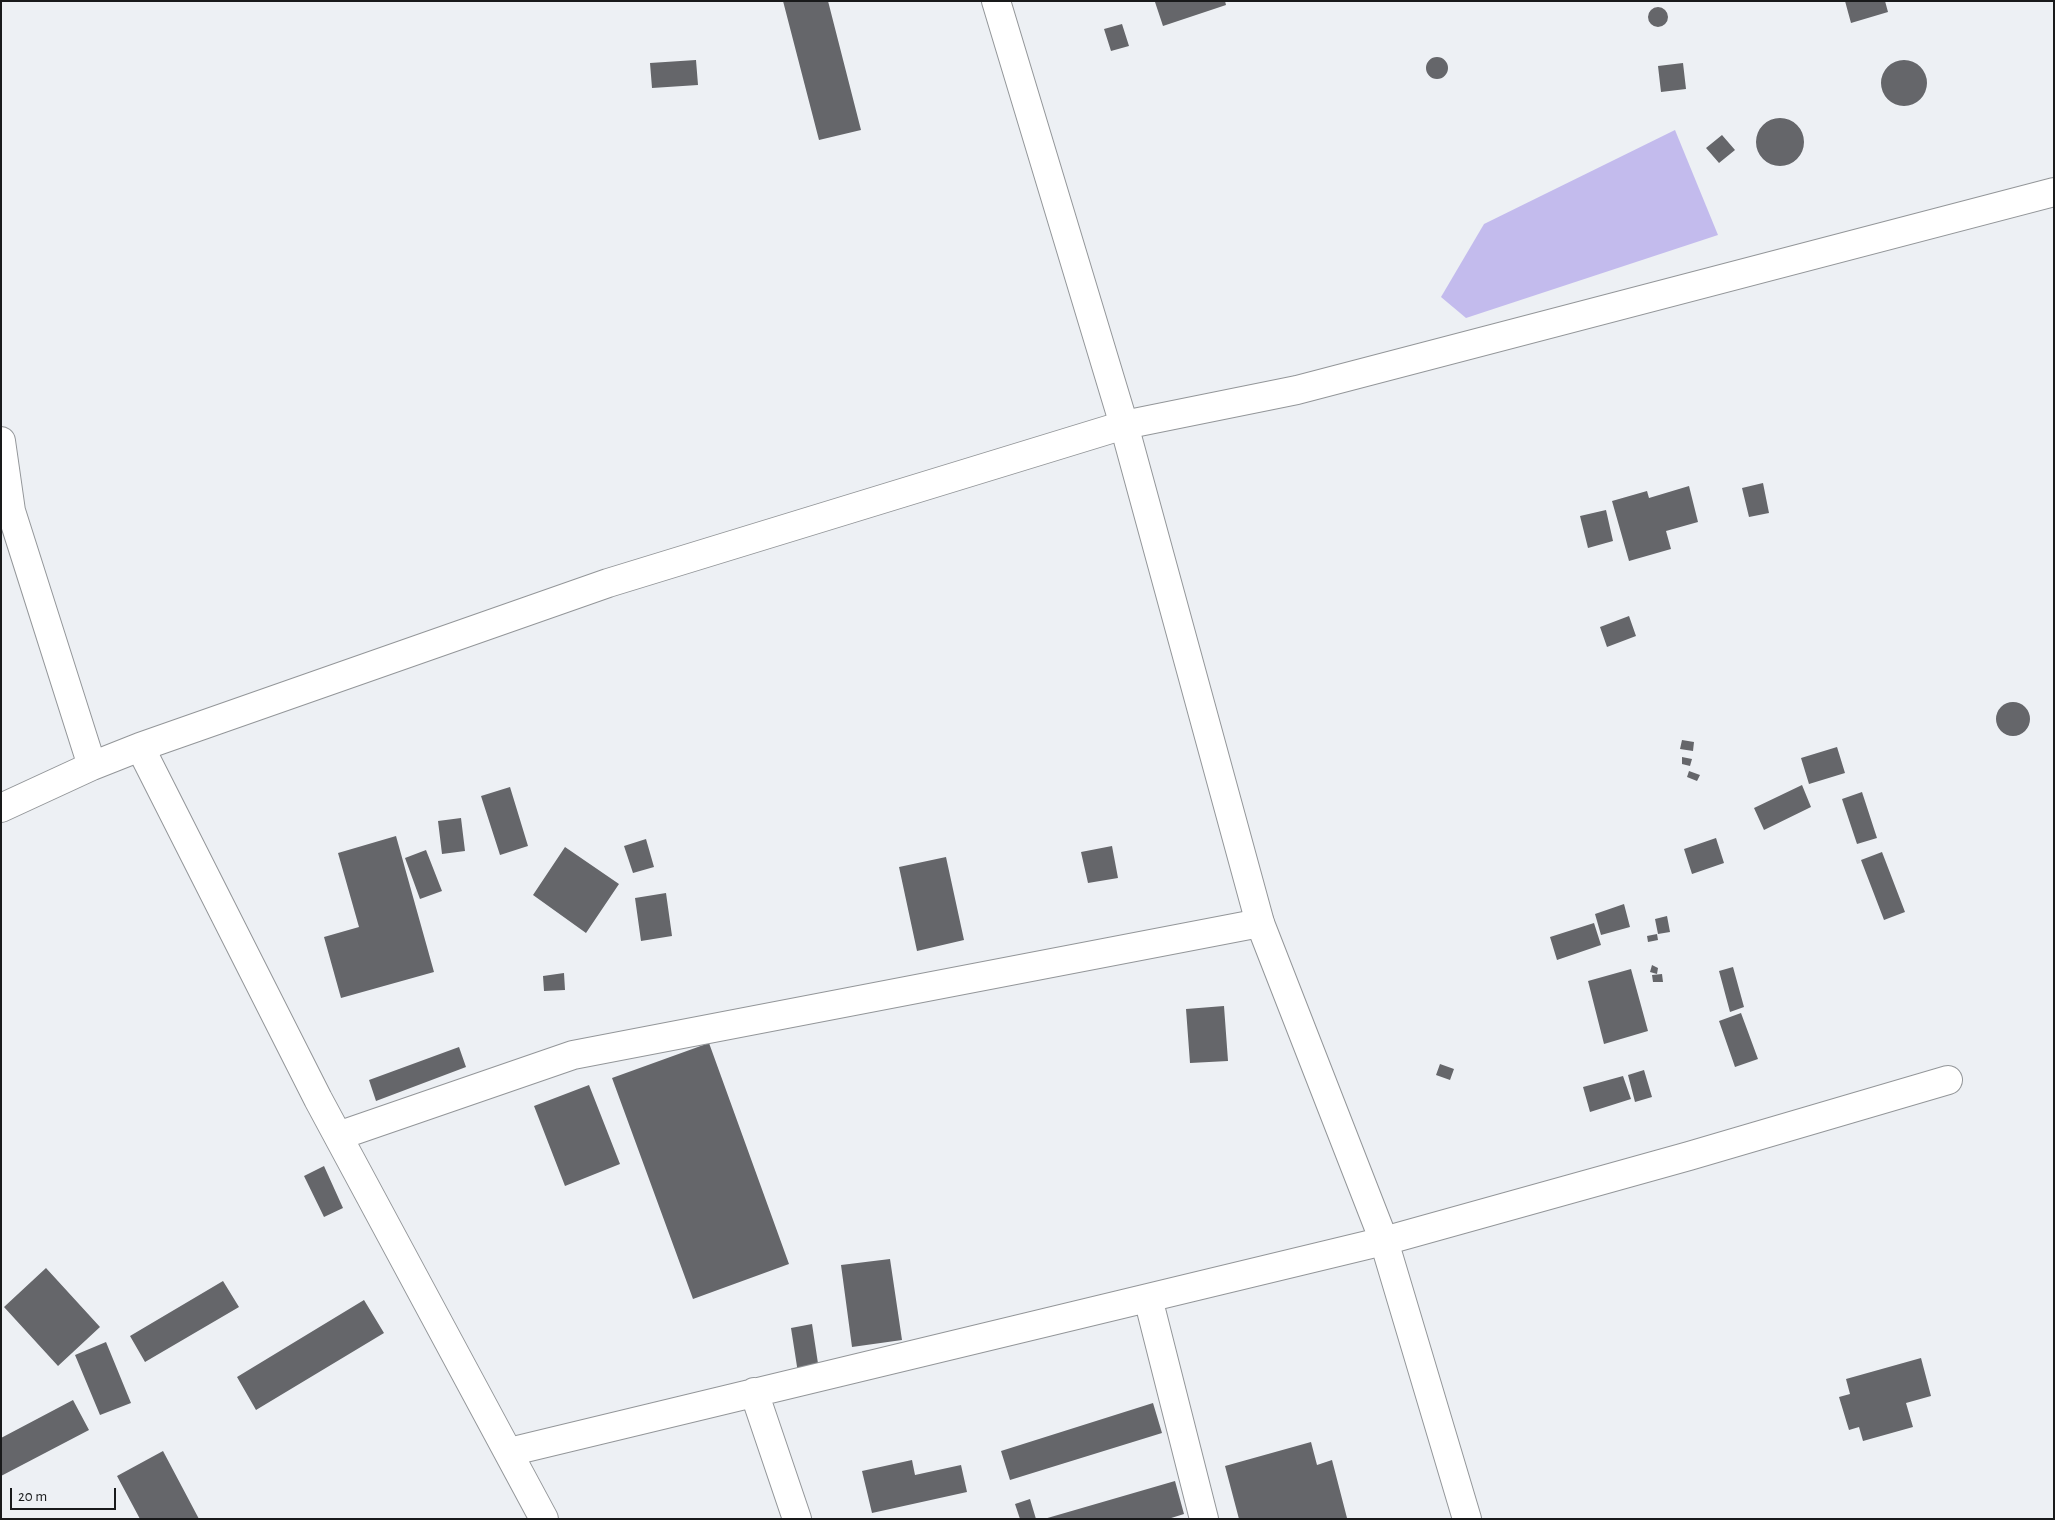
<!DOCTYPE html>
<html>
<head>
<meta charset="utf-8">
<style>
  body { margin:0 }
  #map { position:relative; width:2055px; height:1520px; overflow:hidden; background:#edf0f4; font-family:"Alegreya Sans",sans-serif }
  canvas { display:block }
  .frame { position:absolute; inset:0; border:2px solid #191a1b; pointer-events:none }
  .scale { position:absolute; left:10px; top:1488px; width:106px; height:22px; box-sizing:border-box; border:2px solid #191a1b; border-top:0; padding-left:6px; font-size:15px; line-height:18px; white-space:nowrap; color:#191a1b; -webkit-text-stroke:4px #edf0f4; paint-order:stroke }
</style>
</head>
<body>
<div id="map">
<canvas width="2055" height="1520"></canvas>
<div class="frame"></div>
<div class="scale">20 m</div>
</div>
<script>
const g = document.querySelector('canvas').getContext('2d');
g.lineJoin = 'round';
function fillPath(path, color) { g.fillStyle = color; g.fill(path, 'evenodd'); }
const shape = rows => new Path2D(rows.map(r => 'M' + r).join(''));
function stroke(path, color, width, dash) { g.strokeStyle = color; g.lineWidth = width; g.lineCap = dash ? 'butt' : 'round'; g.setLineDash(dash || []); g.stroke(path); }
fillPath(shape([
  [1675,130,1718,235,1466,318,1441,297,1484,224]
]), '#c3bbed');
fillPath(shape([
  [783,1,828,1,861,130,819,140],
  [1157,1,1225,1,1226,5,1163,26,1155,2],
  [1845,1,1885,1,1888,12,1851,23],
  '1648 17a10 10 0 1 1 20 0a10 10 0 1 1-20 0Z',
  [1122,24,1129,46,1111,51,1104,29],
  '1426 68a11 11 0 1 1 22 0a11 11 0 1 1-22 0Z',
  [696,60,698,85,652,88,650,63],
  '1881 83a23 23 0 1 1 46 0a23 23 0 1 1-46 0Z',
  [1683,63,1686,89,1661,92,1658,66],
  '1756 142a24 24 0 1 1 48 0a24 24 0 1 1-48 0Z',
  [1722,135,1735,150,1719,163,1706,148],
  [1763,483,1769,513,1749,517,1742,488],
  [1689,486,1698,522,1666,531,1671,549,1629,561,1612,501,1647,491,1649,498],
  [1606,510,1613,541,1588,548,1580,516],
  [1629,616,1636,636,1607,647,1600,627],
  '1996 719a17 17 0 1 1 34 0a17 17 0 1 1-34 0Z',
  [1682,740,1694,742,1693,751,1680,749],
  [1837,747,1845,773,1809,784,1801,758],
  [1682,757,1692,759,1690,766,1682,764],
  [1689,771,1700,775,1697,781,1687,777],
  [1802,785,1811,807,1764,830,1754,808],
  [510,787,528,846,500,855,481,796],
  [1862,792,1877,838,1857,844,1842,799],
  [461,818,465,851,442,854,438,821],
  [396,836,434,972,341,998,324,937,359,927,338,853],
  [1716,838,1724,863,1692,874,1684,849],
  [646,839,654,867,633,873,624,846],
  [1112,846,1118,878,1088,883,1081,852],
  [565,847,619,884,586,933,533,895],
  [426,850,442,891,420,899,405,858],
  [1882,852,1905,912,1884,920,1861,860],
  [946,857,964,940,917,951,899,867],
  [666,893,672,936,641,941,635,898],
  [1624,904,1630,927,1601,935,1595,914],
  [1667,916,1670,932,1658,934,1655,919],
  [1594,923,1601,945,1557,960,1550,937],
  [1657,934,1658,940,1648,942,1647,936],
  [1652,965,1658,968,1657,974,1650,972],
  [1733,967,1744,1007,1730,1012,1719,971],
  [1631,969,1648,1031,1604,1044,1588,981],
  [564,973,565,990,544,991,543,976],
  [1662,974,1663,982,1653,982,1652,975],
  [1224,1006,1228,1061,1190,1063,1186,1009],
  [1741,1013,1758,1059,1735,1067,1719,1021],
  [709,1043,789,1264,693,1299,612,1078],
  [459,1047,466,1067,376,1101,369,1080],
  [1440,1064,1454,1069,1450,1080,1436,1075],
  [1644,1070,1652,1097,1635,1102,1628,1075],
  [1623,1076,1631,1099,1590,1112,1583,1087],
  [589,1085,620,1164,565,1186,534,1106],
  [324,1166,343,1208,324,1217,304,1176],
  [890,1259,902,1340,852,1347,841,1265],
  [46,1268,100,1327,58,1366,4,1307],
  [223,1281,239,1307,145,1362,130,1336],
  [364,1300,384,1333,256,1410,237,1377],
  [812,1324,819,1370,798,1373,791,1328],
  [106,1342,131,1403,100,1415,75,1355],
  [1921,1358,1931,1396,1906,1403,1913,1427,1863,1441,1859,1427,1849,1430,1839,1397,1850,1394,1846,1379],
  [73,1400,89,1430,1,1476,1,1438],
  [1153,1403,1162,1433,1010,1480,1001,1451],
  [1311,1442,1317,1465,1332,1460,1347,1518,1239,1519,1225,1466],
  [163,1451,199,1519,140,1519,117,1476],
  [912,1460,915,1475,961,1465,967,1492,872,1513,862,1471],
  [1175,1481,1184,1514,1168,1519,1044,1519],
  [1030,1499,1036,1519,1020,1519,1015,1504]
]), '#65666a');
const minor = shape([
  [1,441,11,511,92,766],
  [140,747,318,1099,544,1519],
  [1,808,92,766,140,747,608,583,1124,425,1297,390,2054,192],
  [338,1136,573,1055,1260,923],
  [1148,1298,1204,1519],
  [754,1392,797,1519],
  [509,1452,1384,1241,1689,1156,1948,1080]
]);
const tertiary = shape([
  [996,1,1124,425,1260,923,1384,1241,1467,1519]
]);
stroke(minor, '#939699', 30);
stroke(tertiary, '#939699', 30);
stroke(minor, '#fff', 28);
stroke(tertiary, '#fff', 28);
</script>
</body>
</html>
